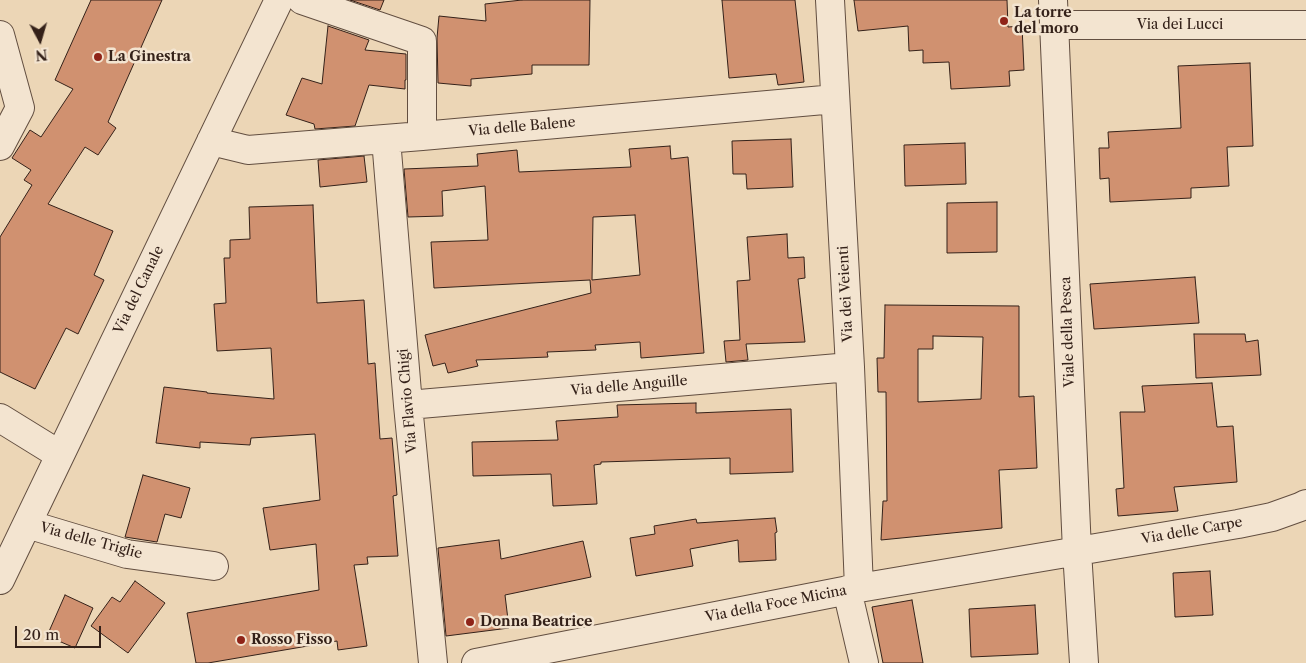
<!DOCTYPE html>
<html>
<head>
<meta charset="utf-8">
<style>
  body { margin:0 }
  #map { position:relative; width:1306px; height:663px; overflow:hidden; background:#ecd6b6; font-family:"Libre Caslon Text",serif }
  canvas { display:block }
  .north { position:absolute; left:15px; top:15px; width:50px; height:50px; -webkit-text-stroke:4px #f3e4d0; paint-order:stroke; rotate:174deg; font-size:14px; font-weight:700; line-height:20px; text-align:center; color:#342119 }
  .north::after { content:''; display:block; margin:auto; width:18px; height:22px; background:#342119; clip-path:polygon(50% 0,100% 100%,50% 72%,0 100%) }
  .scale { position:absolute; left:15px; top:626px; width:86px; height:22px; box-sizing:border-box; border:2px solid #342119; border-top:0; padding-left:6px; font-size:15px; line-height:18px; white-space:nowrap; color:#342119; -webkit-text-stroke:4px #f3e4d0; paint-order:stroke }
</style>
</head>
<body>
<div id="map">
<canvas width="1306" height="663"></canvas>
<div class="north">N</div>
<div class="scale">20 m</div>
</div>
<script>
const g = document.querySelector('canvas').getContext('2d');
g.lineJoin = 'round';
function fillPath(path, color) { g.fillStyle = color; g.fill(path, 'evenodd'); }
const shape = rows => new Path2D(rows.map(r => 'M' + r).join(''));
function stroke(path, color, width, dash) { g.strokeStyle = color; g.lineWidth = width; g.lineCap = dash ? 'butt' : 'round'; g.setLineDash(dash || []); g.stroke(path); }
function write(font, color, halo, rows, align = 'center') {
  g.font = font + ' "Libre Caslon Text",serif'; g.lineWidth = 5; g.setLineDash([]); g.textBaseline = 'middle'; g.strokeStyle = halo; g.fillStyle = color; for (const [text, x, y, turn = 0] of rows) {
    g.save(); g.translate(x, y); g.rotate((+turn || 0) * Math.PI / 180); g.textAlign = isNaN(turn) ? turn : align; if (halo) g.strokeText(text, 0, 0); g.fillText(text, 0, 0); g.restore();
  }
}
const building = shape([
  [91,0,162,0,108,122,116,128,98,155,85,147,48,204,113,231,94,275,104,280,78,334,66,328,35,389,0,372,0,237,32,185,24,180,31,170,12,158,30,130,41,137,73,89,55,80,91,0],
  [350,0,384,0,380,10,350,0],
  [522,0,590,0,589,65,532,65,532,74,471,79,471,86,438,83,437,38,439,16,486,21,485,4,522,0],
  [722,0,795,0,804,82,778,85,776,74,729,78,722,0],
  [854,0,1007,0,1008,27,1022,26,1024,70,1009,71,1010,86,951,89,949,62,923,63,923,50,909,51,908,26,858,31,854,0],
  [328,26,369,40,365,50,406,54,406,80,405,80,405,89,369,85,355,126,315,129,314,124,286,115,302,78,322,84,328,26],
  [1250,63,1253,146,1227,147,1229,186,1191,188,1191,198,1110,202,1109,178,1100,179,1099,148,1109,148,1108,132,1181,128,1178,66,1250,63],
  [791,139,793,187,747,189,746,174,733,174,732,141,791,139],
  [965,143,966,184,905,186,904,145,965,143],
  [670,146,671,159,688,157,704,353,641,358,640,342,595,345,596,350,547,352,548,357,476,360,478,366,448,373,445,363,433,366,425,335,591,293,590,280,434,288,431,242,488,240,485,186,442,191,443,216,408,217,404,169,478,166,477,154,517,150,519,172,631,167,629,149,670,146],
  [635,215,640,275,592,280,593,217,635,215],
  [364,156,367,182,320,187,318,160,364,156],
  [997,202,997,252,947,253,947,203,997,202],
  [313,205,317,303,364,300,368,364,375,363,380,439,392,438,397,495,393,496,398,556,367,557,368,564,354,565,367,646,338,650,337,641,208,663,196,663,187,613,319,590,316,544,270,550,263,508,320,500,315,434,251,438,250,445,200,442,200,448,156,443,164,387,207,392,207,393,274,399,271,348,217,351,214,304,226,303,224,258,230,258,230,240,250,239,249,207,313,205],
  [787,234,788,258,804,257,805,278,798,279,805,342,746,344,748,360,726,362,724,341,740,340,737,281,750,280,747,237,787,234],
  [1195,277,1199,323,1094,329,1090,284,1195,277],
  [885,305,1019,306,1019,397,1034,396,1037,468,999,470,1002,528,881,540,883,501,887,501,886,392,878,392,877,358,884,358,885,305],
  [933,336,983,337,981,399,918,402,918,349,933,349,933,336],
  [1194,334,1245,334,1246,342,1258,340,1261,375,1196,378,1194,334],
  [1212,383,1217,427,1233,426,1237,482,1174,487,1178,511,1118,516,1116,489,1124,488,1120,412,1145,412,1142,386,1212,383],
  [696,403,696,413,791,409,793,472,730,474,730,458,601,462,601,464,594,465,597,504,553,506,551,474,473,476,472,442,558,440,556,421,618,417,617,405,696,403],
  [143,475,190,488,181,518,165,514,157,542,125,537,143,475],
  [775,518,777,532,775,533,776,560,739,562,738,540,690,549,693,566,636,576,630,538,655,534,654,526,696,519,697,523,775,518],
  [499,540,501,559,583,541,591,577,505,595,509,628,446,636,438,548,499,540],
  [1210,571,1213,615,1175,617,1173,573,1210,571],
  [135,581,165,603,128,653,91,626,112,597,120,602,135,581],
  [65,595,93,608,75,648,47,636,65,595],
  [912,600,923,663,883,663,872,607,912,600],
  [1035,605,1038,654,971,657,969,609,1035,605]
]);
fillPath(building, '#d09170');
stroke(building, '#342119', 1);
const minor = shape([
  [302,0,422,41,422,136],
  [830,0,850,367,859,588],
  [1053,0,1077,551,1084,663],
  [1055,25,1306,25],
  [0,35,20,108,0,146],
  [386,139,408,405,433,663],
  [211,141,248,150,422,136,835,99],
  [408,405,850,367],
  [0,418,60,455],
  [27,524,127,554,214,566],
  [0,580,279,0],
  [847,590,864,663],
  [476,663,859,588,1238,524,1272,517,1300,507,1306,504]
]);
stroke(minor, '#624e40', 30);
stroke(minor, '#f3e4d0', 28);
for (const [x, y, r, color] of [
  [1004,21,5,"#8f2418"],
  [98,57,5,"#8f2418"],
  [470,622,5,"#8f2418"],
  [241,640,5,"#8f2418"]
]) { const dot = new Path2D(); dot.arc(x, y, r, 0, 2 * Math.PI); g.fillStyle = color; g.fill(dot); stroke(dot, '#f3e4d0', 2); }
write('bold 14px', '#342119', '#f3e4d0', [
  ["La torre",1014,13],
  ["del moro",1014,29],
  ["La Ginestra",108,57],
  ["Donna Beatrice",480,622],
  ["Rosso Fisso",251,640]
], 'left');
write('14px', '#342119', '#f3e4d0', [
  ["Via dei Lucci",1180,25],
  ["Via delle Balene",522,127,-5],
  ["Via del Canale",139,290,-64],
  ["Via dei Veienti",846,294,-93],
  ["Viale della Pesca",1068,332,-92],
  ["Via delle Anguille",629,386,-5],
  ["Via Flavio Chigi",408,401,-95],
  ["Via delle Carpe",1192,531,-10],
  ["Via delle Triglie",91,541,15],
  ["Via della Foce Micina",776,604,-11]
]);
</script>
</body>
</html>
